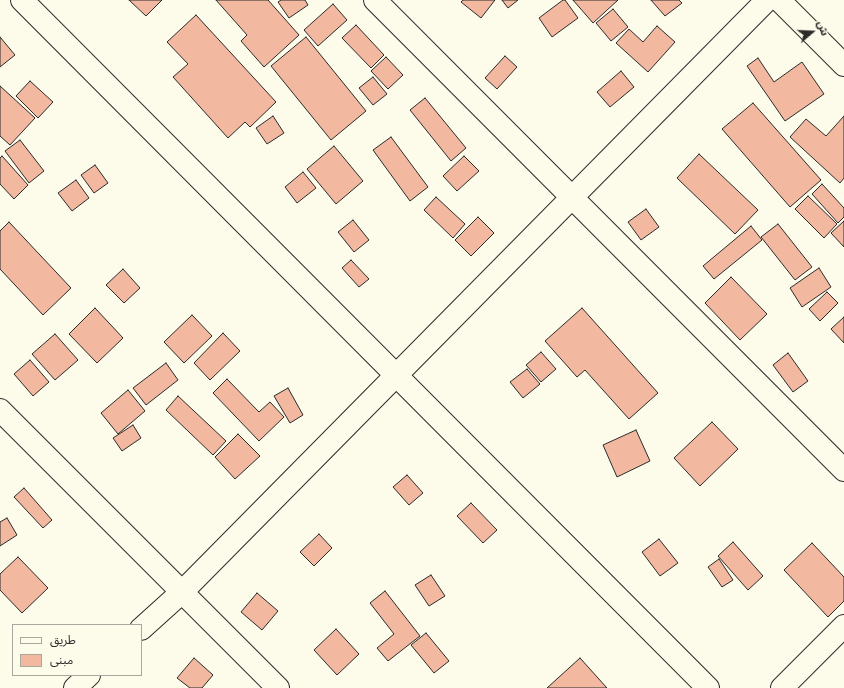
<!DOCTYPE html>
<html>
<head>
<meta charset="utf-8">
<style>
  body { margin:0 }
  #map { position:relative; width:844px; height:688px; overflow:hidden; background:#fdfbea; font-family:Barlow,"Noto Sans Arabic",sans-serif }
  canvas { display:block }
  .legend { position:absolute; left:12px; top:624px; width:130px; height:52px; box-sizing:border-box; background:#fdfbea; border:1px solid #a9a89e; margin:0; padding:5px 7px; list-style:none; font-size:12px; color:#2b2b2b }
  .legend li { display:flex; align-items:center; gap:8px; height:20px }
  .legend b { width:20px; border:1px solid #a9a89e }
  .north { position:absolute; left:792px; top:12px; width:40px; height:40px; -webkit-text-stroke:3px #fdfbea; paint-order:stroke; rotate:71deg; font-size:11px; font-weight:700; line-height:16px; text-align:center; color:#2b2b2b }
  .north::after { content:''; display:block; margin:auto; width:14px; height:18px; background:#2b2b2b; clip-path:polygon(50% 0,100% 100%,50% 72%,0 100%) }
</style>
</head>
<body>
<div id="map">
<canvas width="844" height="688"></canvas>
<ul class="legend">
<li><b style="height:5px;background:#fdfbea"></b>طريق</li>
<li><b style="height:11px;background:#f2b8a0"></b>مبنى</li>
</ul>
<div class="north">ش</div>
</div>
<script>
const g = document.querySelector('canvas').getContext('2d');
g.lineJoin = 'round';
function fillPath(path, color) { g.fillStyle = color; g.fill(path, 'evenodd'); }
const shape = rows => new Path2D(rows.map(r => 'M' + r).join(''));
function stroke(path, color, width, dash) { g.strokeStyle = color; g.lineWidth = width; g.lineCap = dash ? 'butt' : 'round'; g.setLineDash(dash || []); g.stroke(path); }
const building = shape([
  [129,0,162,0,146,16,129,0],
  [216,0,268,0,299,35,264,67,241,41,247,35,216,0],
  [281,0,305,0,308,5,289,18,278,2,281,0],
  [463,0,495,0,481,18,461,2,463,0],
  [502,0,518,0,508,8,502,0],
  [563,0,565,0,578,18,552,37,539,18,563,0],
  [573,0,618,0,593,23,573,0],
  [651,0,679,0,682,3,665,16,651,0],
  [333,4,347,20,318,46,304,30,333,4],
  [613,9,628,27,611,41,596,23,613,9],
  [196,15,276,102,250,127,245,122,228,138,173,77,188,64,167,42,196,15],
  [356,25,384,55,371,68,342,38,356,25],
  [657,26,675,42,648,72,616,43,629,29,643,42,657,26],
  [0,37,15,55,0,67,0,37],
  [306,37,366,111,331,140,271,66,306,37],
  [505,56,517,67,497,89,485,78,505,56],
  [386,57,403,75,388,89,371,71,386,57],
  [758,58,774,82,802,62,824,94,785,121,747,66,758,58],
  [621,71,634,87,610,107,597,92,621,71],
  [373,77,387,94,373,105,359,88,373,77],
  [30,81,53,102,38,118,16,96,30,81],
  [0,86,35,118,10,145,0,136,0,86],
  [425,98,466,148,451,161,410,110,425,98],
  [753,103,821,180,790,207,722,129,753,103],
  [273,116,284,133,267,144,256,128,273,116],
  [844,116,844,178,840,183,790,137,806,119,826,136,844,116],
  [391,137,428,187,410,201,373,150,391,137],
  [20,140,44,171,29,183,5,151,20,140],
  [334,146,363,181,336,204,307,169,334,146],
  [699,154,758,210,735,234,677,178,699,154],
  [2,156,28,185,14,199,0,184,0,158,2,156],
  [464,156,479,171,457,191,443,176,464,156],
  [95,165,108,183,94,193,81,175,95,165],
  [303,172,316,188,297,203,285,187,303,172],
  [76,180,89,198,72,211,58,193,76,180],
  [822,184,844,208,844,217,838,223,812,194,822,184],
  [808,196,837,224,824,238,795,209,808,196],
  [436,197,465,224,453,238,424,210,436,197],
  [646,209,659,227,641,240,628,222,646,209],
  [478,217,494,233,471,256,455,240,478,217],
  [353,220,369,240,354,252,338,232,353,220],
  [844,221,844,247,831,233,844,221],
  [9,222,71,288,43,315,0,269,0,231,9,222],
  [778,224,812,267,795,280,761,237,778,224],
  [751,226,762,240,714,279,703,266,751,226],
  [351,260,369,279,359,287,342,268,351,260],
  [819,268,831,287,802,307,790,288,819,268],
  [123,269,140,288,124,303,106,285,123,269],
  [731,277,767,314,740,340,705,303,731,277],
  [827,292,838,303,820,321,809,309,827,292],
  [95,308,123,338,97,363,69,334,95,308],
  [582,308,658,393,629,419,585,370,577,377,545,341,582,308],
  [192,315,212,336,184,363,164,342,192,315],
  [844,317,844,343,831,329,844,317],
  [223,333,240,351,210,380,194,363,223,333],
  [55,334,78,360,55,380,32,354,55,334],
  [541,352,556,369,541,382,526,365,541,352],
  [788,353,808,381,793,392,773,365,788,353],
  [30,360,49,382,33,396,14,374,30,360],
  [166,363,178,380,146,405,133,388,166,363],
  [527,369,540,384,523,398,510,382,527,369],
  [227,379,259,412,270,402,284,417,259,441,213,393,227,379],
  [288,388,303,415,290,423,274,396,288,388],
  [128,390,145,411,118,434,101,413,128,390],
  [178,396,226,441,213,455,166,410,178,396],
  [712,422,738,449,700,486,674,458,712,422],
  [133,425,141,438,122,451,113,438,133,425],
  [636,430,650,461,617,477,603,445,636,430],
  [238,434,260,456,235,479,215,457,238,434],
  [407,475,423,493,409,505,393,487,407,475],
  [24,488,52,520,43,528,14,497,24,488],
  [471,503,497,530,483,543,457,516,471,503],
  [7,518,17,535,0,546,0,522,7,518],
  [319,534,332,548,314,566,300,552,319,534],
  [659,539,678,563,660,576,642,552,659,539],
  [733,542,763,576,748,590,718,556,733,542],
  [812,543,844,577,844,601,828,617,784,570,812,543],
  [18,557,48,588,22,613,0,590,0,574,18,557],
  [719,559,733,580,722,587,708,567,719,559],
  [431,575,445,596,429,606,415,585,431,575],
  [385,591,420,636,388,661,377,648,394,634,370,603,385,591],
  [257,593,278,611,262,630,241,612,257,593],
  [336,629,359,654,337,675,314,650,336,629],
  [426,633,449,661,434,673,411,645,426,633],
  [194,658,213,675,202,688,190,688,177,678,194,658],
  [580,658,607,688,547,688,580,658]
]);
fillPath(building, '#f2b8a0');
stroke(building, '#2b2b2b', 1);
const street = shape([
  [375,0,844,470],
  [779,0,844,65],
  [0,410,278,688],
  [141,629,182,592,767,0],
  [75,688,89,675],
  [782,688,844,626]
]);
const secondary = shape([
  [22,0,708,688]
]);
stroke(street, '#2b2b2b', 24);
stroke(secondary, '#2b2b2b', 24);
stroke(street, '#fdfbea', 22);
stroke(secondary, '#fdfbea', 22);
</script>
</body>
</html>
